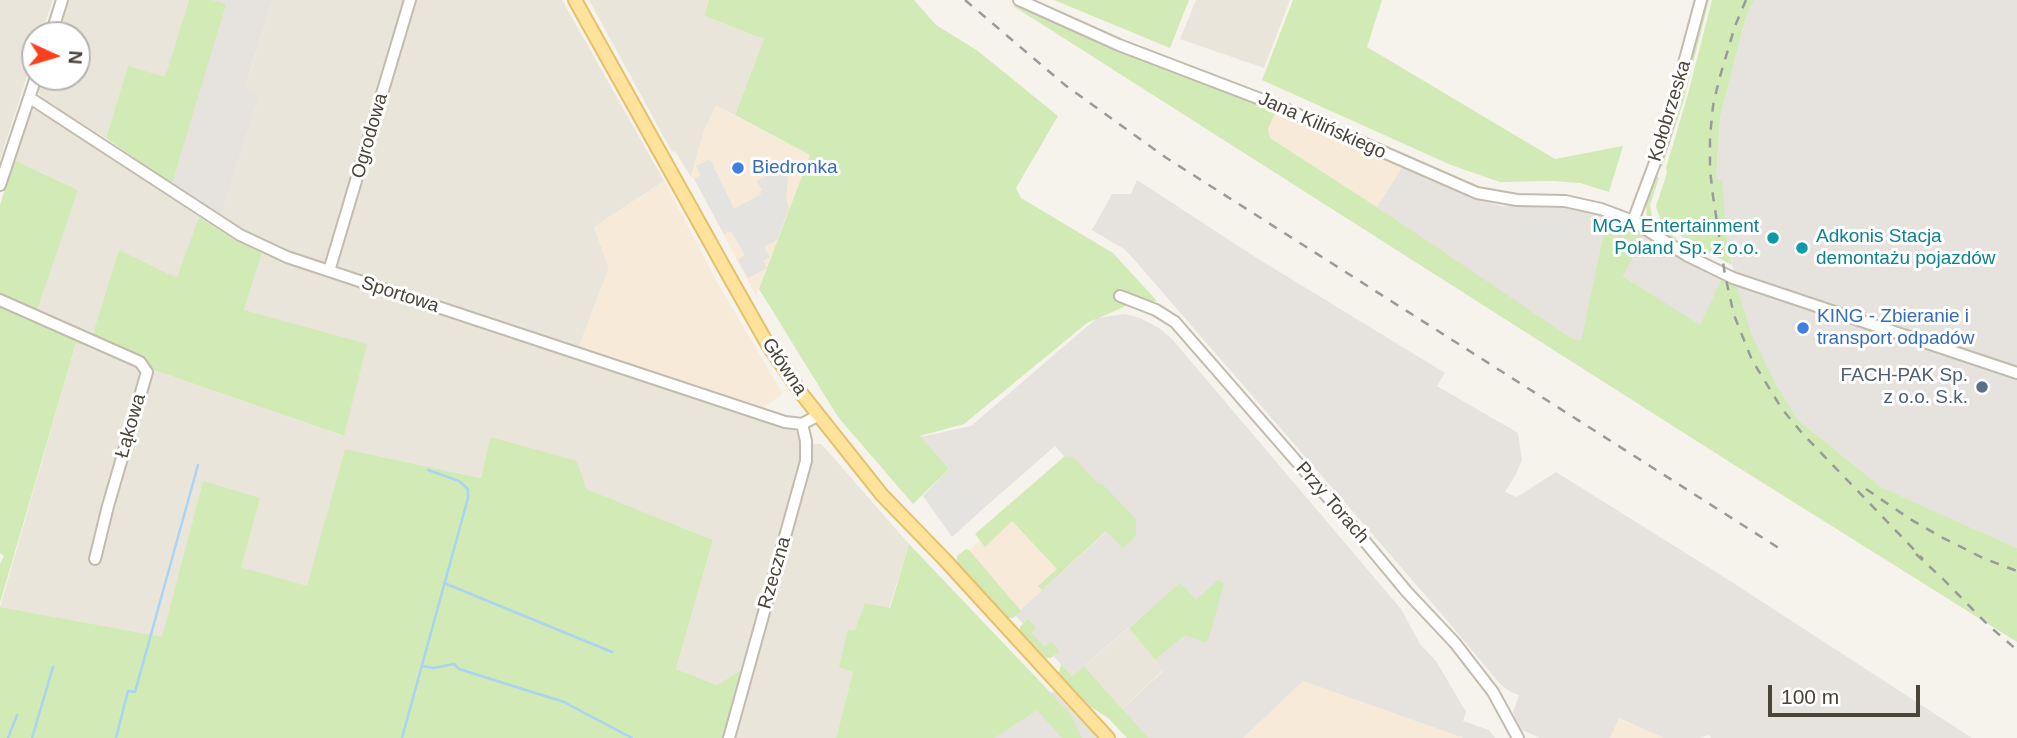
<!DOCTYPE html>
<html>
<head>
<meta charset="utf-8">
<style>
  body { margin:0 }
  #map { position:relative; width:2017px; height:738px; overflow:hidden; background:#f6f3ec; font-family:Arial,sans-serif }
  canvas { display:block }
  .north { position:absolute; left:21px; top:21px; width:70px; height:70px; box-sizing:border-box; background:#fff; border:2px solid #b7b4b0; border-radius:50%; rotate:94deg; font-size:19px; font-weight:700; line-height:28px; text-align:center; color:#4b4439 }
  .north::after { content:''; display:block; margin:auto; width:24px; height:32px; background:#fc3f1d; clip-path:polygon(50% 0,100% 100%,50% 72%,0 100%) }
  .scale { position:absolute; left:1768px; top:685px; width:152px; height:32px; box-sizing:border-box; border:4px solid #4b4439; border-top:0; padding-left:9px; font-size:21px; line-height:24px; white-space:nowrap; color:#4b4439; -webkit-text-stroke:5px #fff; paint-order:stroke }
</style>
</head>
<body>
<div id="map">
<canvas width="2017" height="738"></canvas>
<div class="north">N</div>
<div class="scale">100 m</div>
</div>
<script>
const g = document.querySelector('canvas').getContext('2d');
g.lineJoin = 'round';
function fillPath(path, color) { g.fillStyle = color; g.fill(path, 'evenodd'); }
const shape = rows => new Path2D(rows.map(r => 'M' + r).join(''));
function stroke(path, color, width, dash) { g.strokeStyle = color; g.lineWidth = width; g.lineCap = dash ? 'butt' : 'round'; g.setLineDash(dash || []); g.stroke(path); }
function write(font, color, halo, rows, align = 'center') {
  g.font = font + ' Arial,sans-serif'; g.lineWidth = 6; g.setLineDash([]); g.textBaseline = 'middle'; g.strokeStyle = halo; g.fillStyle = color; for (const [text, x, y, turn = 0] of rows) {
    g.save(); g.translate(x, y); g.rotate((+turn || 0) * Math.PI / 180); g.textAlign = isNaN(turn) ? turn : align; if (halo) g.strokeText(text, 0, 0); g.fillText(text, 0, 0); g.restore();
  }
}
fillPath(shape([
  [0,0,53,0,41,35,35,35,35,52,0,159],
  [66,0,189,0,165,78,128,67,106,138,44,102,37,91,41,77,77,77,77,35,55,35],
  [273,0,562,0,664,181,594,227,609,268,579,347,269,244,220,218,260,94,245,88],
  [589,0,709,0,704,16,764,39,735,115,716,106,704,131,691,177,675,151,672,152],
  [1196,0,1290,0,1264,68,1180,39],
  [34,110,49,117,199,217,178,279,93,335,36,310,78,190,14,160,30,112],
  [262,253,291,265,791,428,798,433,802,447,800,470,741,670,717,685,676,669,713,540,585,489,490,438,481,478,345,449,308,587,241,567,203,481,162,638,0,607,76,343,343,436,244,310],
  [811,444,821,444,825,448,909,544,889,608,855,630,848,629,853,672,836,738,733,738,810,460],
  [1129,628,1163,670,1122,709,1084,666]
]), '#eae5da');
fillPath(shape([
  [716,106,810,155,756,296,694,179,691,177,704,131],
  [1274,114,1283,114,1406,169,1401,169,1377,207,1270,138,1268,129],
  [664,181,716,280,783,394,764,407,579,347,609,269,594,227],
  [1044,481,1107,531,1015,615,962,557],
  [1303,681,1459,736,1459,738,1243,738],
  [1618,718,1664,738,1610,738]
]), '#f7ead8');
fillPath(shape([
  [212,0,273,0,245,87,260,94,220,218,172,184,225,5],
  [1754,0,2017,0,2017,548,1881,487,1798,420,1777,386,1751,336,1738,292,1726,233,1723,206,1716,179,1720,118,1745,20],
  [1401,169,1406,169,1473,199,1502,206,1574,208,1591,211,1607,217,1581,342,1571,338,1512,300,1377,207],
  [1137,180,1260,260,1445,373,1437,386,1518,433,1522,460,1516,474,1505,492,1517,497,1556,472,1724,577,1972,738,1711,738,1709,735,1699,738,1664,738,1619,718,1610,738,1540,738,1520,729,1513,712,1519,695,1511,692,1501,685,1439,611,1132,257,1124,249,1092,230,1112,194,1131,194],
  [1644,234,1700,270,1721,280,1700,326,1622,275],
  [1125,314,1140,318,1159,328,1172,339,1401,609,1420,644,1436,661,1466,712,1463,721,1489,730,1495,738,1464,738,1303,681,1243,738,1138,738,1117,714,1163,671,1155,660,1209,614,1180,584,1072,676,1015,615,1107,531,1121,547,1136,536,1055,446,984,508,920,437,971,426,1097,318],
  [1054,691,1098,738,985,738,1037,704]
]), '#e6e2dd');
fillPath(shape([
  [189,0,212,0,226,4,172,184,106,138,128,66,165,77],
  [709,0,914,0,936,25,978,51,1058,116,1016,188,1021,198,1113,253,1157,301,1126,306,1087,323,964,424,920,436,949,469,913,504,838,417,759,289,810,155,735,115,764,39,704,16],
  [1054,0,1189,0,1170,48],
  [1293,0,1382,0,1367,47,1555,159,1623,146,1609,192,1580,183,1553,181,1500,182,1451,165,1262,80],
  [1706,0,1709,0,1683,103,1662,167,1661,166,1670,141],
  [1712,0,1754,0,1745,20,1720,118,1716,179,1722,180,1726,233,1732,265,1697,247,1667,226,1660,219,1656,206,1667,173,1666,168,1688,94],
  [1010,4,1130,56,1283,114,1274,115,1268,129,1270,138,1377,207,1571,338,1581,341,1607,217,1629,225,1644,234,1623,276,1700,325,1721,280,1736,285,1752,336,1777,386,1798,420,1881,487,2017,548,2017,642,1728,461],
  [14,160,78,190,37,310,93,334,119,250,177,278,199,217,233,239,262,253,244,310,367,344,344,436,76,343,0,603,0,564,4,556,0,553,0,205],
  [1657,176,1659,178,1650,205,1652,217,1658,225,1676,238,1676,241,1652,227,1647,220,1646,204],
  [490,437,577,461,586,489,713,540,676,669,717,685,741,670,723,738,0,738,0,607,162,637,203,481,260,498,241,567,307,586,345,449,481,478],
  [1065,456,1074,458,1097,483,1102,484,1136,519,1136,536,1122,548,1106,531,1042,590,1038,586,1057,569,1012,521,985,547,975,534],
  [909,544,1070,713,1082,738,1062,738,1037,710,994,738,836,738,853,672,839,667,848,629,855,630,865,603,890,608],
  [966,549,969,550,1021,611,1013,618,1008,618,957,562,957,556],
  [1218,580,1224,583,1210,634,1206,643,1185,635,1155,660,1129,628,1180,583,1196,600],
  [1028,619,1036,628,1031,632,1045,647,1051,642,1059,651,1051,658,1046,658,1020,631,1020,627],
  [1061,664,1072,676,1084,666,1148,738,1127,738,1108,718,1091,707,1059,673]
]), '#d2eab5');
fillPath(shape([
  [710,159,734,209,761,194,760,191,762,190,757,181,782,167,788,178,786,200,789,208,777,240,764,247,770,257,763,261,767,268,748,278,738,260,745,255,731,231,724,234,694,179,701,175,696,166],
  [1575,217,1575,232,1569,238,1527,239,1526,230,1507,231,1507,219],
  [949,469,984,508,952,537,923,496]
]), '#e5e3e0');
stroke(shape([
  [444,583,612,652],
  [422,666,434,668,454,664,459,669,564,702,632,738],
  [8,738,17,715],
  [32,738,53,667],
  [116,738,128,691,135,692,198,465],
  [402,738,468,498,468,489,459,481,428,470]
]), '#a9d4f2', 2.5);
const minor = shape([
  [1019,0,1119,45,1276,105,1477,193,1517,200,1565,201,1601,209,1633,221,1688,256,1733,278,2017,373],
  [51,35,62,0],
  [30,98,240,235,287,257,785,422,802,424,817,416],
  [0,185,36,77],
  [1633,221,1663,141,1701,0],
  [329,271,410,0],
  [1120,296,1156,310,1175,322,1338,509,1407,592,1455,643,1493,692,1518,738],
  [0,300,140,362,147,372,108,506,95,559],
  [729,738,806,461,806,441,802,424]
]);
const major = shape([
  [575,0,725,269,768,345,801,393,882,495,945,560,1108,738]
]);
stroke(minor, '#c2bbae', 14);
stroke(major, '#e6c16a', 16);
stroke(minor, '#fff', 10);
stroke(major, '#ffe39c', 12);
stroke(shape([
  [965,0,1065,85,1165,157,1785,552],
  [1746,0,1735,26,1719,80,1713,106,1710,137,1710,170,1713,196,1725,275,1734,315,1752,360,1782,409,1802,433,1923,559],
  [1866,489,1910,519,1941,537,1983,558,2017,571],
  [1916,554,1943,579,1988,625,2017,650]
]), '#9a9a9a', 2.5, [9, 9]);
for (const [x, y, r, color] of [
  [738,168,7,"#3f7fe0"],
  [1773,238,7,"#0f9aa8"],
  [1802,248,7,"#0f9aa8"],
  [1803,328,7,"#3f7fe0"],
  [1982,387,7,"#5c6f8a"]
]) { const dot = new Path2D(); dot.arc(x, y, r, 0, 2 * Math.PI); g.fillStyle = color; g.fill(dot); stroke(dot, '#fff', 2.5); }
write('19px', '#4b4439', '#fff', [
  ["Kołobrzeska",1670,111,-73],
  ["Jana Kilińskiego",1322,126,24],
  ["Ogrodowa",370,136,-74],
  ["Sportowa",400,295,18],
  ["Główna",784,367,56],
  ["Łąkowa",131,426,-74],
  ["Przy Torach",1332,503,49],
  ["Rzeczna",775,573,-74]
]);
write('19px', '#366cbe', '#fff', [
  ["Biedronka",752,168],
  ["KING - Zbieranie i",1817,317],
  ["transport odpadów",1817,339]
], 'left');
write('19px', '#0d838f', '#fff', [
  ["MGA Entertainment",1759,227],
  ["Poland Sp. z o.o.",1759,249],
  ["Adkonis Stacja",1816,237,"left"],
  ["demontażu pojazdów",1816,259,"left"]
], 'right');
write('19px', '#4e5e75', '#fff', [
  ["FACH-PAK Sp.",1968,376],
  ["z o.o. S.k.",1968,398]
], 'right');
</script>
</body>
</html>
